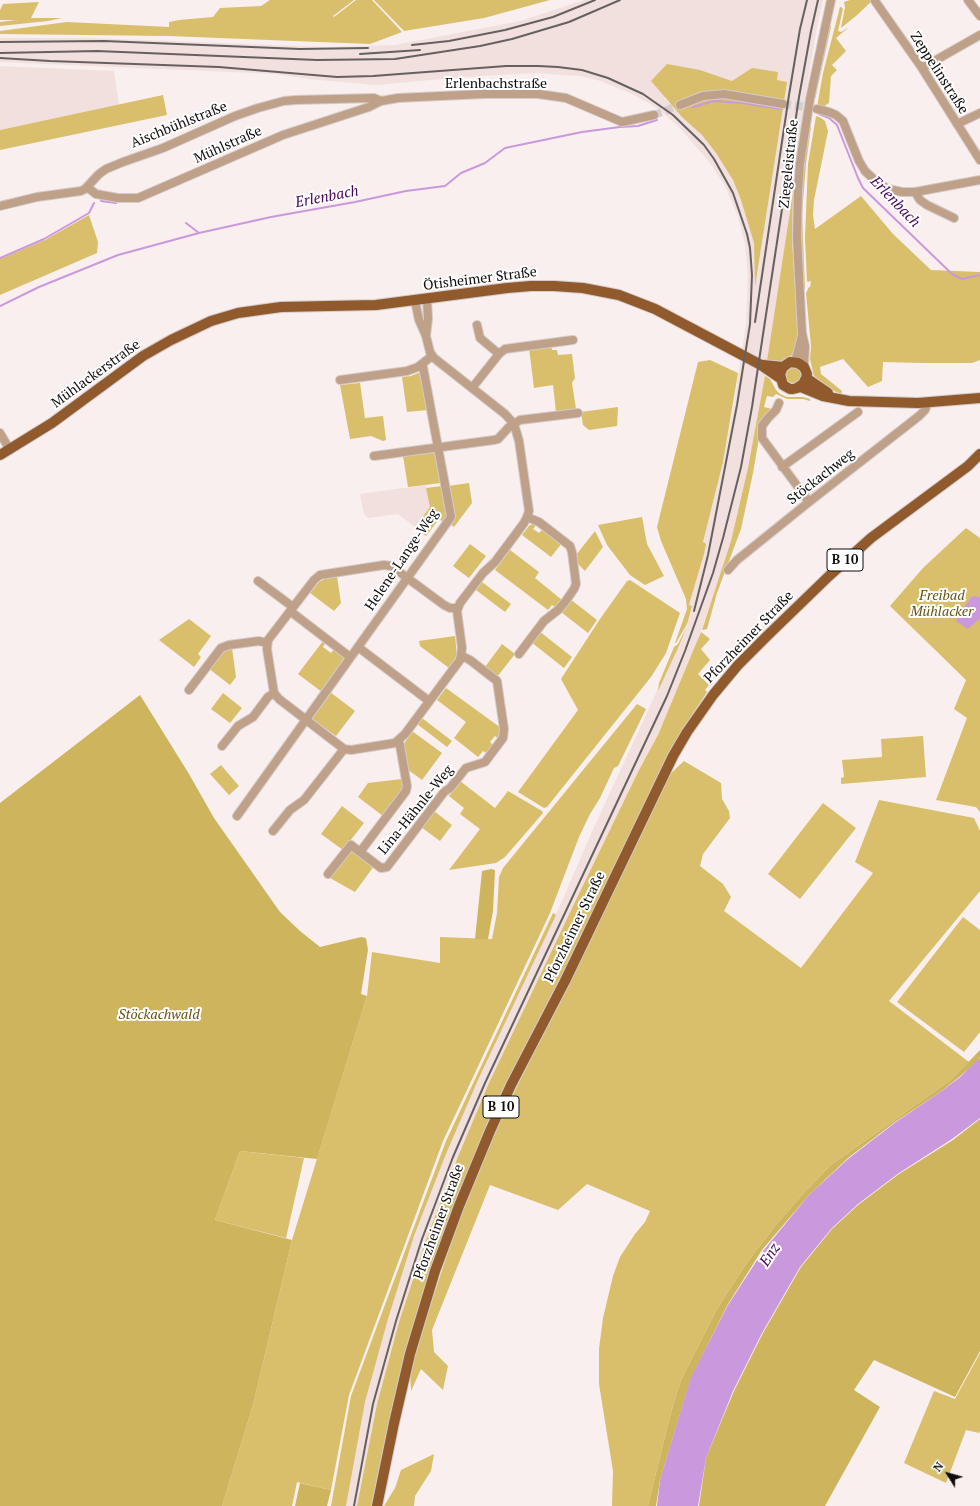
<!DOCTYPE html>
<html>
<head>
<meta charset="utf-8">
<style>
  body { margin:0 }
  #map { position:relative; width:980px; height:1506px; overflow:hidden; background:#f9efee; font-family:"PT Serif",serif }
  canvas { display:block }
  .north { position:absolute; left:928px; top:1454px; width:40px; height:40px; -webkit-text-stroke:3px #fff; paint-order:stroke; rotate:307deg; font-size:11px; font-weight:700; line-height:16px; text-align:center; color:#0f0c0b }
  .north::after { content:''; display:block; margin:auto; width:14px; height:18px; background:#0f0c0b; clip-path:polygon(50% 0,100% 100%,50% 72%,0 100%) }
</style>
</head>
<body>
<div id="map">
<canvas width="980" height="1506"></canvas>
<div class="north">N</div>
</div>
<script>
const g = document.querySelector('canvas').getContext('2d');
g.lineJoin = 'round';
function fillPath(path, color) { g.fillStyle = color; g.fill(path, 'evenodd'); }
const shape = rows => new Path2D(rows.map(r => 'M' + r).join(''));
function stroke(path, color, width, dash) { g.strokeStyle = color; g.lineWidth = width; g.lineCap = dash ? 'butt' : 'round'; g.setLineDash(dash || []); g.stroke(path); }
function write(font, color, halo, rows, align = 'center') {
  g.font = font + ' "PT Serif",serif'; g.lineWidth = 4; g.setLineDash([]); g.textBaseline = 'middle'; g.strokeStyle = halo; g.fillStyle = color; for (const [text, x, y, turn = 0] of rows) {
    g.save(); g.translate(x, y); g.rotate((+turn || 0) * Math.PI / 180); g.textAlign = isNaN(turn) ? turn : align; if (halo) g.strokeText(text, 0, 0); g.fillText(text, 0, 0); g.restore();
  }
}
fillPath(shape([
  [584,0,823,0,816,32,805,98,793,192,760,409,748,468,731,541,720,576,693,654,658,735,639,770,573,906,488,1085,457,1159,426,1240,399,1322,377,1404,357,1506,346,1506,365,1402,388,1319,414,1236,446,1154,478,1080,562,901,590,836,688,624,686,623,692,606,689,605,704,554,703,542,723,462,734,404,746,324,748,275,745,243,737,214,725,186,710,163,680,128,657,108,634,95,601,81,580,76,533,73,464,77,376,85,308,79,277,74,0,62,0,38,91,38,326,47,395,45,520,21],
  [700,70,732,81,778,73,777,80,786,82,756,282,754,243,741,200,733,180,716,153,702,135,664,98],
  [0,66,114,71,119,105,0,130],
  [426,485,430,507,415,527,398,514,368,518,364,514,360,494]
]), '#f1e0de');
fillPath(shape([
  [270,0,354,0,333,16,323,3,334,17,356,0,372,0,402,32,370,44,169,36,0,34,0,31,67,22,169,27,169,22,179,20,213,17,220,8,261,6],
  [374,0,550,0,484,18,404,31],
  [850,0,873,0,856,16,841,28,845,7,844,2],
  [39,2,31,18,62,18,48,21,0,26,0,22,16,20,0,20,0,10,3,4],
  [840,7,841,7,843,9,838,31,841,32,849,27,836,38,846,51,832,65,837,70,831,76,829,103,823,107,817,107,823,73],
  [830,25,831,27,815,99,813,98],
  [667,64,700,70,732,81,752,68,778,72,777,80,787,82,755,287,754,243,741,200,733,180,716,153,702,135,682,117,651,81],
  [163,95,167,115,0,150,0,130],
  [816,116,821,118,825,121,828,131,814,200,813,215,815,229,861,196,893,234,931,270,980,272,980,360,972,363,924,363,883,362,882,381,868,387,843,359,820,367,821,374,842,391,841,394,832,390,814,376,810,359,811,346,806,293,809,287,810,287,811,281,808,282,807,281,805,238,808,164],
  [809,127,811,127,806,164,802,214,805,288,803,290,801,238,801,193],
  [793,192,792,239,798,337,792,355,778,363,767,361],
  [89,215,98,242,97,253,0,295,0,259,45,240],
  [551,345,552,350,557,350,558,355,572,354,575,378,572,383,576,409,556,412,553,385,534,388,529,348],
  [710,360,738,373,723,462,703,542,706,544,704,554,689,605,692,606,687,624,676,643,675,643,687,609,686,599,661,541,657,527,698,362],
  '785 375a8 8 0 1 1 16 0a8 8 0 1 1-16 0Z',
  [421,372,428,410,407,412,402,377,411,376],
  [765,376,770,379,776,390,780,394,787,397,803,397,810,399,810,401,803,399,787,399,776,394,773,397,767,396,764,407,772,409,761,426,753,473,741,529,717,593,707,629,702,630,731,541,748,468],
  [360,383,365,418,383,416,386,440,383,441,371,436,350,439,340,385],
  [618,407,617,426,589,430,583,425,581,412],
  [435,451,441,483,408,487,403,456],
  [469,483,472,503,454,527,450,524,448,486],
  [442,486,447,516,443,522,439,519,426,536,415,527,430,507,426,488],
  [642,517,647,544,664,576,645,585,630,575,607,545,598,525],
  [532,524,537,524,533,529,539,533,543,529,562,543,551,557,522,535,529,526],
  [966,528,980,538,980,812,976,807,936,800,967,718,954,709,966,680,890,606,923,568],
  [595,531,603,547,585,571,578,564,576,555],
  [470,544,486,556,469,578,453,566],
  [510,550,539,572,535,578,562,600,556,608,552,605,548,610,495,570],
  [337,576,341,603,334,611,310,593,319,582,326,578],
  [630,580,680,613,666,653,651,677,547,807,544,808,518,792,578,710,561,679,600,619,627,581],
  [482,582,511,604,505,612,476,590],
  [570,599,597,620,588,633,561,612],
  [189,619,211,636,198,654,201,657,194,667,159,640],
  [687,626,678,648,658,691,659,683,674,647,678,644],
  [539,631,572,657,564,668,531,642],
  [701,632,710,639,701,649,710,660,698,674,709,685,705,690,707,692,683,729,660,772,561,980,487,1127,472,1161,448,1223,426,1283,410,1337,398,1385,372,1506,357,1506,377,1404,399,1322,426,1240,457,1159,488,1085,573,906,639,770,658,735],
  [455,636,457,655,449,668,420,646,419,641],
  [323,641,326,642,323,647,331,653,334,649,346,658,322,692,298,674],
  [502,644,515,654,497,677,485,667],
  [232,648,236,677,230,685,208,668,221,652],
  [446,688,501,728,499,739,495,736,490,742,494,746,488,754,483,751,478,757,454,738,466,722,437,700],
  [330,692,355,711,336,736,311,718],
  [223,693,242,708,230,723,211,709],
  [637,704,646,709,618,766,614,768,600,798,590,814,579,837,550,913,443,1141,349,1395,331,1490,297,1482,292,1506,222,1506,253,1405,292,1240,367,996,372,952,440,963,440,937,492,939,497,913,499,877,503,868],
  [422,718,452,741,447,747,417,724],
  [412,731,442,753,422,780,407,769,404,744],
  [923,736,926,777,841,784,841,778,844,777,842,760,882,757,881,739],
  [684,761,721,783,722,799,729,811,730,818,703,854,700,866,723,884,731,897,724,911,801,968,873,873,855,862,879,800,974,818,980,831,980,891,889,1001,969,1062,951,1080,831,1165,802,1195,775,1226,746,1264,717,1309,682,1378,677,1392,668,1424,648,1506,612,1506,613,1471,599,1384,599,1349,603,1318,613,1276,620,1257,635,1234,645,1222,650,1211,587,1184,558,1210,490,1185,432,1330,434,1352,448,1366,443,1390,421,1369,411,1391,410,1373,419,1340,457,1225,495,1132,668,776],
  [221,765,239,786,229,795,210,774],
  [402,779,403,786,401,793,383,816,358,797,368,783],
  [460,781,495,808,508,791,542,811,543,813,505,857,496,863,449,870,480,829,460,814,464,808,449,796],
  [823,803,856,828,800,899,768,874],
  [342,806,364,823,343,850,321,834],
  [434,811,452,825,440,841,421,827],
  [352,849,374,866,355,892,330,878],
  [553,913,556,915,478,1080,446,1154,414,1236,388,1319,365,1402,346,1506,331,1506,351,1396,446,1141],
  [963,917,980,930,980,1032,964,1052,897,1002],
  [240,1151,304,1158,286,1238,215,1220],
  [980,1353,980,1431,979,1433,966,1430,946,1483,904,1463,934,1391,955,1399],
  [434,1454,431,1471,415,1496,414,1506,384,1506,395,1488,401,1470]
]), '#d9be6c');
fillPath(shape([
  [140,695,189,774,214,818,280,912,300,931,320,947,361,937,366,938,368,950,361,994,367,996,317,1159,240,1151,215,1220,292,1240,253,1405,222,1506,0,1506,0,803],
  [491,869,495,870,493,911,488,939,475,939,482,871],
  [980,1050,980,1057,978,1061,958,1078,939,1093,895,1122,848,1158,809,1195,762,1250,728,1304,691,1378,660,1480,656,1506,648,1506,668,1424,677,1392,682,1378,717,1309,746,1264,775,1226,802,1195,831,1165,951,1080],
  [980,1119,980,1351,955,1397,874,1360,854,1390,880,1407,825,1506,699,1506,706,1458,734,1391,763,1333,801,1267,832,1229,858,1205,899,1174,953,1140],
  [300,1483,331,1490,327,1506,295,1506]
]), '#cfb45e');
fillPath(shape([
  [976,596,980,598,980,618,968,629,956,621,971,597],
  [980,1058,980,1118,952,1139,899,1173,858,1204,832,1228,800,1267,762,1333,733,1391,706,1458,698,1506,657,1506,660,1480,691,1377,728,1305,763,1251,809,1195,848,1159,896,1122,939,1093,959,1078]
]), '#ca98dc');
stroke(shape([
  [693,107,714,101,742,103,782,109],
  [819,114,829,118,837,125,858,178,863,188,952,274,962,279,980,275],
  [101,201,116,203],
  [186,223,199,233],
  [0,258,44,239,89,213,94,203],
  [0,306,39,287,118,255,199,233,271,217,355,202,406,191,445,186,461,173,485,163,505,148,582,132,620,127,638,126,657,120]
]), '#ca98dc', 2);
stroke(shape([
  [783,104,814,108],
  [654,115,680,105]
]), '#d6cdcc', 8, [8, 4]);
const minor = shape([
  [968,0,980,16],
  [875,1,922,68,980,160],
  [922,68,980,35],
  [680,105,703,96,724,94,783,104],
  [817,109,829,112,836,115,843,121,859,161,865,171,878,183,888,189,902,192,915,192,980,180],
  [957,124,980,113],
  [87,187,96,194,118,198,138,198,283,135,369,107,381,101,398,98,484,94,538,94,566,98,622,122,654,115],
  [915,192,920,200,927,205,954,218],
  [0,206,37,197,81,191,85,189,99,174,106,169,123,162,163,148,235,116,258,108,284,101,295,100,374,98,381,101],
  [415,301,419,320,426,336,430,352,434,358,505,414,514,424,519,441,529,511,527,517,524,523,495,562,483,573,460,603,457,611,462,648,460,660,405,734,395,743,351,750,344,749,279,699,274,693,267,649,268,640,314,580,320,575,384,565,391,566,444,605,450,608,457,608],
  [477,325,480,338,499,354],
  [426,336,428,319,427,299],
  [795,362,802,336],
  [804,367,805,346,802,333,797,238,798,192,800,163,810,99,831,0],
  [340,380,407,371,418,367,432,356],
  [472,388,499,354,505,349,573,340],
  [779,403,776,410,768,418,762,426,762,438,809,502],
  [0,433,10,450],
  [374,456,494,440,498,439,509,427,520,420,578,413],
  [782,467,858,412],
  [728,570,737,560,809,502,919,416,925,410,928,402],
  [258,581,293,607],
  [290,611,350,657],
  [358,647,429,701],
  [519,654,544,621,558,610,565,602,574,589,576,584,572,552,570,546,539,522,527,517],
  [189,690,221,648,229,645,259,641,267,643],
  [399,740,407,786,406,791,360,852,381,868,387,867,444,792,450,788,466,768,485,762,503,738,504,729,497,681,470,660,462,656],
  [222,746,238,726,253,717,268,697,274,693],
  [237,816,451,517,423,367,422,364],
  [273,831,290,810,304,800,344,749],
  [328,874,351,845,360,852]
]);
const major = shape([
  [763,365,783,367,790,362,798,363,804,367,807,374,806,378,803,384,797,388,793,389,790,389,783,385,780,374,783,367],
  [806,378,828,393],
  [801,387,823,396,849,401,918,403,980,398],
  [0,455,52,423,143,356,171,340,211,321,238,313,281,307,376,305,507,288,531,286,554,286,583,288,619,295,655,309,761,365,780,378],
  [377,1506,394,1423,410,1354,435,1271,459,1206,490,1131,511,1085,565,981,673,756,687,732,713,695,738,665,767,636,829,576,871,538,968,466,980,454]
]);
stroke(minor, '#d4cbca', 10);
stroke(major, '#d4cbca', 12);
stroke(minor, '#bfa088', 8);
stroke(major, '#915a2d', 10);
stroke(shape([
  [0,42,104,41,300,49,368,48],
  [412,45,449,41,505,30,553,17,595,0],
  [0,53,97,51,317,60,395,59,480,46,512,39,569,22,620,0],
  [360,54,420,50],
  [0,58,50,61,219,67,337,77,373,76,506,66,538,66,558,67,582,70,608,78,643,94,673,115,704,145,714,159,733,193,747,234,750,248,752,275,750,324,737,405,708,555,694,611],
  [755,322,789,95,800,29,807,0],
  [354,1506,373,1404,396,1321,422,1239,453,1157,485,1083,667,696,685,651,713,573,723,538,741,467,752,407,799,97,811,31,818,0]
]), '#666160', 2);
for (const [x, y, w] of [
  [845,560,36],
  [501,1107,36]
]) { const box = new Path2D(); box.roundRect(x - w / 2, y - 11, w, 22, 3); g.fillStyle = '#fff'; g.fill(box); stroke(box, '#0f0c0b', 1); }
write('bold 13px', '#0f0c0b', null, [
  ["B 10",845,560],
  ["B 10",501,1107]
]);
write('14px', '#0f0c0b', '#fff', [
  ["Zeppelinstraße",939,73,57],
  ["Erlenbachstraße",496,84],
  ["Aischbühlstraße",179,125,-22],
  ["Mühlstraße",228,145,-24],
  ["Ziegeleistraße",789,164,-84],
  ["Ötisheimer Straße",480,279,-7],
  ["Mühlackerstraße",96,374,-36],
  ["Stöckachweg",821,477,-38],
  ["Helene-Lange-Weg",402,560,-56],
  ["Pforzheimer Straße",749,637,-46],
  ["Lina-Hähnle-Weg",416,810,-51],
  ["Pforzheimer Straße",575,927,-64],
  ["Pforzheimer Straße",439,1222,-70]
]);
write('italic 14px', '#655310', '#fff', [
  ["Freibad",942,596],
  ["Mühlacker",942,612],
  ["Stöckachwald",159,1015]
]);
write('italic 15px', '#470359', '#fff', [
  ["Erlenbach",327,197,-11],
  ["Erlenbach",895,202,46],
  ["Enz",770,1255,-57]
]);
</script>
</body>
</html>
